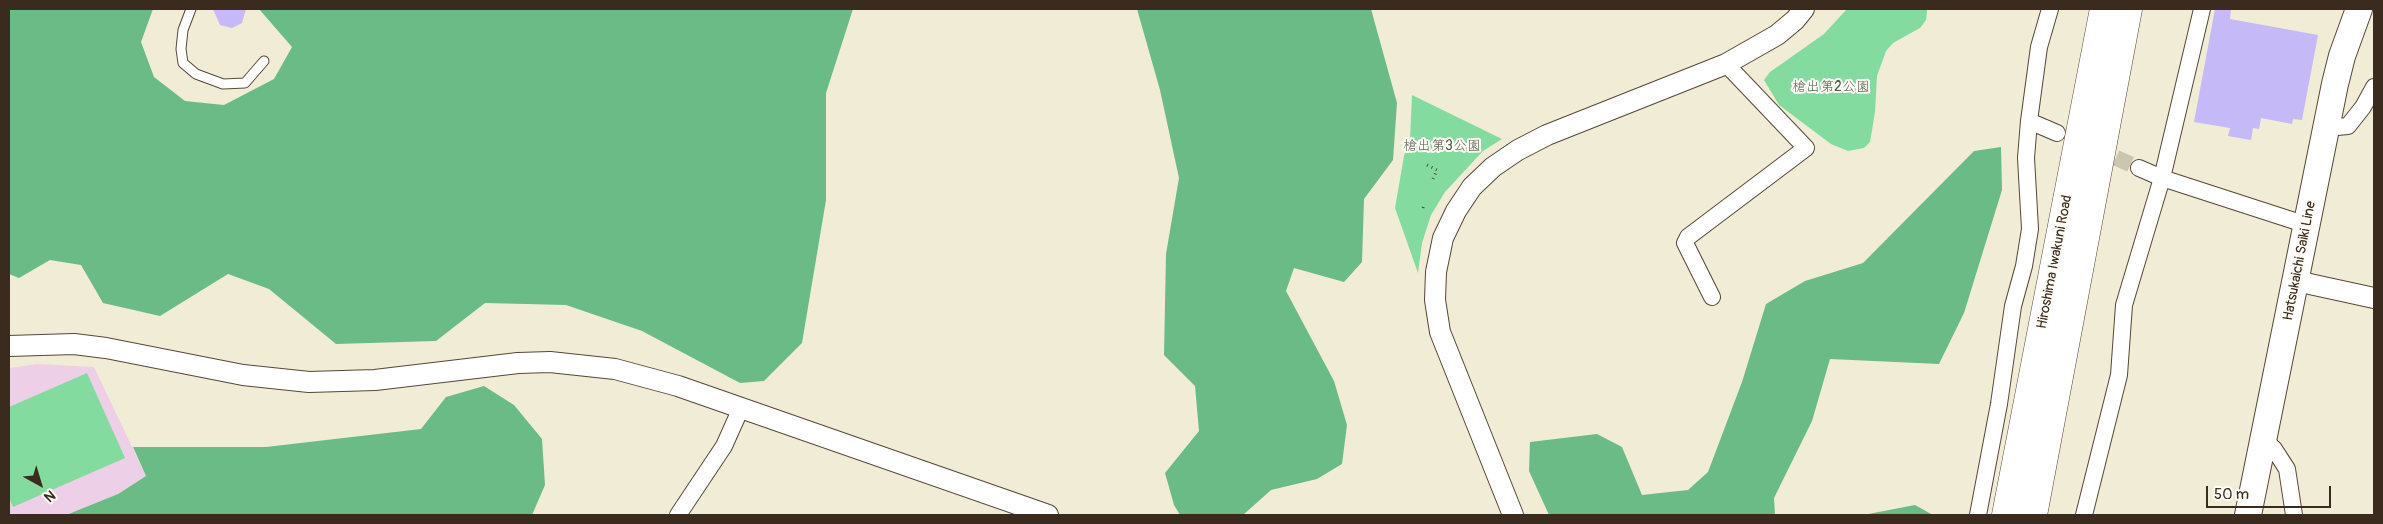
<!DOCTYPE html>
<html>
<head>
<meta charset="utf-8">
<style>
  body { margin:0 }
  #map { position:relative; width:2383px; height:524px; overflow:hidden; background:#f0ecd5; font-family:Pangolin,sans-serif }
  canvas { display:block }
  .frame { position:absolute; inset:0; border:10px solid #3b2a1e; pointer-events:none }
  .north { position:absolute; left:15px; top:459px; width:50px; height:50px; -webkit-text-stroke:4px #fdfcf7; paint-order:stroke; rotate:141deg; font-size:14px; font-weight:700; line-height:20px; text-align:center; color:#3b2a1e }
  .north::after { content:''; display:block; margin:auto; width:18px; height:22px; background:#3b2a1e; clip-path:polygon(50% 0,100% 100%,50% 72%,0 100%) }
  .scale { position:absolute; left:2206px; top:486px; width:125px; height:22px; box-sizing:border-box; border:2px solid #3b2a1e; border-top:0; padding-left:6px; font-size:15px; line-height:18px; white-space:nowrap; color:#3b2a1e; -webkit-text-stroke:4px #fdfcf7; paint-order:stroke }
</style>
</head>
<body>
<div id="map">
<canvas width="2383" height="524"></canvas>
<div class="frame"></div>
<div class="north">N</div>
<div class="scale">50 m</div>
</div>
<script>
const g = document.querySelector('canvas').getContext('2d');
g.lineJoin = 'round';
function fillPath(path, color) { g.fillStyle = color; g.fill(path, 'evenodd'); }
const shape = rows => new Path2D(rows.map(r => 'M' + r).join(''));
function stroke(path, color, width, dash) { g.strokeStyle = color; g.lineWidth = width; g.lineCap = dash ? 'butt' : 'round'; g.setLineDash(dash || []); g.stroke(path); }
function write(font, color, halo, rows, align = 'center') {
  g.font = font + ' Pangolin,"Klee One",sans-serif'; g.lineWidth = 4; g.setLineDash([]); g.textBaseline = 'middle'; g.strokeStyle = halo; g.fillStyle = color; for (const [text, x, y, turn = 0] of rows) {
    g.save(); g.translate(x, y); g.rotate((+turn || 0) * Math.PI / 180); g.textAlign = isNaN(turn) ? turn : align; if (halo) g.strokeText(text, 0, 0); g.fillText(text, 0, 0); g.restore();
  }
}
fillPath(shape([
  [37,364,94,367,146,476,118,494,66,515,9,515,9,368]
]), '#edd0e8');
fillPath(shape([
  [1847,9,1927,9,1927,11,1926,20,1920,28,1893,43,1886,51,1877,76,1875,112,1870,142,1864,148,1848,151,1831,144,1779,105,1764,80,1770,72,1824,34],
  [1412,95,1502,139,1483,151,1445,192,1431,215,1422,243,1418,273,1395,208,1404,156,1410,140],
  [87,373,125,458,13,507,9,498,9,407]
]), '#84db9f');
fillPath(shape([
  [9,9,153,9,141,42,154,77,185,101,224,105,274,79,292,47,259,9,853,9,826,93,826,200,802,343,764,381,740,383,642,331,566,305,485,303,436,341,336,344,269,289,228,274,160,316,103,303,81,265,50,260,19,278,9,274],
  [1137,9,1371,9,1397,103,1393,160,1364,199,1362,262,1344,282,1294,268,1286,291,1334,381,1347,425,1342,464,1317,479,1271,490,1243,515,1180,515,1174,505,1165,473,1199,431,1195,386,1164,355,1166,254,1179,178,1160,90],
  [2001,147,2002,190,1964,313,1939,364,1830,359,1812,421,1774,498,1775,515,1549,515,1529,471,1530,442,1597,434,1622,447,1642,495,1688,490,1708,472,1742,382,1766,304,1805,281,1863,263,1974,151],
  [484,386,514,405,542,439,545,485,532,515,66,515,118,494,146,476,133,447,266,447,421,429,446,397],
  [1915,505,1933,515,1863,515]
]), '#6bbb86');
fillPath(shape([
  [213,9,246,9,242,23,232,28,220,25],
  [2215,9,2231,9,2230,19,2318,35,2302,120,2293,119,2292,124,2261,118,2259,129,2253,128,2251,140,2228,136,2230,128,2194,122]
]), '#c6b9f7');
stroke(shape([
  [2094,148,2139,168]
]), '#ccc5b0', 16, [16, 8]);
const service = shape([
  [191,9,183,30,181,49,183,63,196,74,223,84,245,83,264,61]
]);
const minor = shape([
  [2029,121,2057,133],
  [2326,128,2348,126,2363,107,2374,87],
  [2139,168,2162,178,2307,225],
  [1712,297,1685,243,1688,237,1806,148,1726,64],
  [2263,439,2274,449,2287,469,2294,515],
  [678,515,724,446,741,408],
  [1978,515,1999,404,2013,306,2024,266,2030,229,2026,158,2029,121,2039,47,2050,9],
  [2084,515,2119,375,2124,305,2162,178,2202,9]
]);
const tertiary = shape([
  [2296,281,2374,298],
  [9,346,74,344,106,348,243,375,309,382,375,380,518,363,550,362,615,369,678,386,1048,515],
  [1513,515,1440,332,1435,300,1436,272,1443,238,1456,211,1472,187,1493,167,1518,150,1547,135,1726,64,1777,35,1795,20,1804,9]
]);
const primary = shape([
  [2248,515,2335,84,2342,56,2359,9]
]);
const motorway = shape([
  [2006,515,2104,9],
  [2033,515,2128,9]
]);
stroke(service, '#564739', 11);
stroke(minor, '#564739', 18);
stroke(tertiary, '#564739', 22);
stroke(primary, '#564739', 28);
stroke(motorway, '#564739', 29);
stroke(shape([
  [1427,165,1437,170,1433,179],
  [1423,208,1424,205]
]), '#564739', 3, [1, 4]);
stroke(service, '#fff', 9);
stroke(minor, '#fff', 16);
stroke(tertiary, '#fff', 20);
stroke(primary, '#fff', 26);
stroke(motorway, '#fff', 28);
write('14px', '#515f45', '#fdfcf7', [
  ["槍出第2公園",1831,87],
  ["槍出第3公園",1442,146]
]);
write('14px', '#3b2a1e', '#fdfcf7', [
  ["Hatsukaichi Saiki Line",2300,261,-79],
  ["Hiroshima Iwakuni Road",2055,262,-79]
]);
</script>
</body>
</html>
